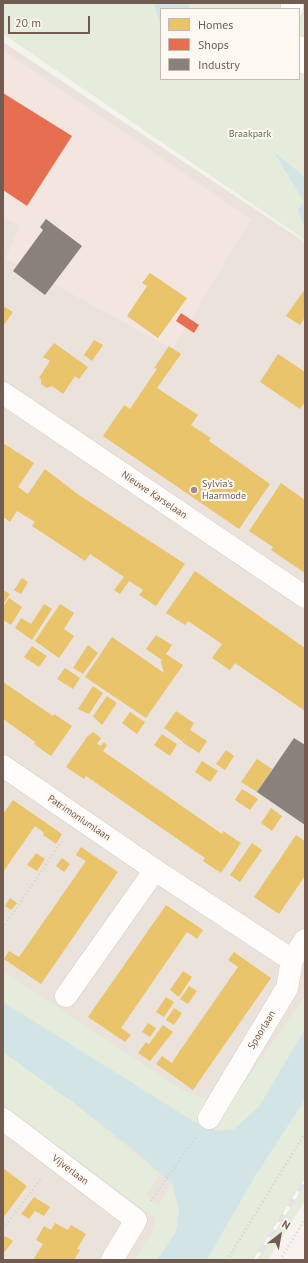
<!DOCTYPE html>
<html>
<head>
<meta charset="utf-8">
<style>
  body { margin:0 }
  #map { position:relative; width:308px; height:1263px; overflow:hidden; background:#f6f3ee; font-family:"PT Sans",sans-serif }
  canvas { display:block }
  .frame { position:absolute; inset:0; border:4px solid #725c51; pointer-events:none }
  .legend { position:absolute; left:160px; top:8px; width:140px; height:72px; box-sizing:border-box; background:#fdf8f1; border:1px solid #c5bab1; margin:0; padding:5px 7px; list-style:none; font-size:12px; color:#725c51 }
  .legend li { display:flex; align-items:center; gap:8px; height:20px }
  .legend b { width:20px; border:1px solid #c5bab1 }
  .north { position:absolute; left:260px; top:1215px; width:40px; height:40px; -webkit-text-stroke:3px #fdf8f1; paint-order:stroke; rotate:31deg; font-size:11px; font-weight:700; line-height:16px; text-align:center; color:#725c51 }
  .north::after { content:''; display:block; margin:auto; width:14px; height:18px; background:#725c51; clip-path:polygon(50% 0,100% 100%,50% 72%,0 100%) }
  .scale { position:absolute; left:8px; top:16px; width:82px; height:18px; box-sizing:border-box; border:2px solid #725c51; border-top:0; padding-left:5px; font-size:12px; line-height:14px; white-space:nowrap; color:#725c51; -webkit-text-stroke:3px #fdf8f1; paint-order:stroke }
</style>
</head>
<body>
<div id="map">
<canvas width="308" height="1263"></canvas>
<div class="frame"></div>
<ul class="legend">
<li><b style="height:11px;background:#e9c46a"></b>Homes</li>
<li><b style="height:11px;background:#e76f51"></b>Shops</li>
<li><b style="height:11px;background:#8a817c"></b>Industry</li>
</ul>
<div class="north">N</div>
<div class="scale">20 m</div>
</div>
<script>
const g = document.querySelector('canvas').getContext('2d');
g.lineJoin = 'round';
function fillPath(path, color) { g.fillStyle = color; g.fill(path, 'evenodd'); }
const shape = rows => new Path2D(rows.map(r => 'M' + r).join(''));
function stroke(path, color, width, dash) { g.strokeStyle = color; g.lineWidth = width; g.lineCap = dash ? 'butt' : 'round'; g.setLineDash(dash || []); g.stroke(path); }
function write(font, color, halo, rows, align = 'center') {
  g.font = font + ' "PT Sans",sans-serif'; g.lineWidth = 4; g.setLineDash([]); g.textBaseline = 'middle'; g.strokeStyle = halo; g.fillStyle = color; for (const [text, x, y, turn = 0] of rows) {
    g.save(); g.translate(x, y); g.rotate((+turn || 0) * Math.PI / 180); g.textAlign = isNaN(turn) ? turn : align; if (halo) g.strokeText(text, 0, 0); g.fillText(text, 0, 0); g.restore();
  }
}
fillPath(shape([
  [3,42,305,242,305,1013,144,1260,3,1260]
]), '#ebe3db');
fillPath(shape([
  [3,50,251,219,173,349,6,258,19,226,3,216]
]), '#f3e6e1');
fillPath(shape([
  [3,3,305,3,305,240,3,34],
  [161,9,299,9,299,79,161,79],
  [3,971,181,1089,227,1107,303,999,305,975,305,1029,259,1106,234,1129,217,1131,198,1124,3,1002],
  [3,1052,74,1103,160,1174,146,1195,158,1205,172,1184,179,1210,176,1231,157,1260,134,1260,152,1232,156,1219,3,1104],
  [305,1100,305,1201,268,1260,207,1260,254,1178]
]), '#e5ecdb');
fillPath(shape([
  [154,3,189,3,189,9,161,9,161,26],
  [274,152,305,177,305,229,298,210,304,202],
  [3,1002,198,1124,217,1131,234,1129,259,1106,305,1029,305,1100,254,1178,207,1260,157,1260,176,1231,179,1210,172,1184,137,1152,74,1103,3,1052]
]), '#d2e4e6');
fillPath(shape([
  [150,273,187,298,158,338,127,316,147,286,142,283],
  [305,289,305,317,300,325,286,316],
  [3,306,13,312,3,326],
  [94,340,103,345,92,361,84,355],
  [54,343,88,367,79,379,75,376,63,394,52,386,47,388,41,384,41,379,39,378,50,361,43,357],
  [169,346,181,354,157,388,198,415,191,425,211,438,209,441,270,484,239,529,103,436,124,405,130,409,157,369,154,368],
  [278,354,305,372,305,402,300,409,260,382],
  [3,443,34,463,18,487,28,494,45,469,79,495,185,564,156,606,139,595,143,590,129,581,120,594,114,590,124,577,90,554,85,561,32,526,35,522,17,511,10,522,3,517],
  [281,483,305,500,305,573,271,550,273,547,249,531],
  [195,571,305,648,305,711,235,663,230,670,212,658,222,644,188,621,185,625,166,613],
  [22,578,28,582,21,594,14,590],
  [3,590,10,594,3,605],
  [9,598,22,607,11,625,3,620,3,607],
  [44,604,52,609,32,640,15,628,21,618,31,624],
  [60,604,74,613,64,629,74,636,59,658,35,641],
  [156,635,172,645,166,654,183,665,146,718,85,677,112,637,164,673,161,662,162,660,146,649],
  [88,645,98,653,83,674,73,668],
  [32,646,47,656,39,667,24,657],
  [65,668,80,678,73,689,57,679],
  [3,682,53,716,54,714,72,726,51,756,34,744,35,742,3,719],
  [93,686,103,693,89,714,78,709],
  [107,696,117,703,102,725,93,716],
  [176,711,194,723,190,730,207,741,199,753,182,742,186,737,182,741,164,728],
  [130,712,145,722,137,734,122,723],
  [93,732,101,738,97,744,101,746,104,742,107,745,103,751,222,834,223,831,241,843,221,873,203,861,205,858,86,776,84,779,66,767,87,737],
  [162,734,177,744,170,756,154,745],
  [226,750,234,756,225,770,216,764],
  [257,759,272,769,257,792,241,782],
  [202,761,218,771,210,782,195,772],
  [242,789,258,799,250,810,235,800],
  [13,800,62,834,56,844,43,835,44,833,35,826,3,872,3,814],
  [271,808,282,816,272,831,261,823],
  [296,835,305,841,305,876,279,914,254,897],
  [252,843,262,850,240,882,230,875],
  [81,847,118,872,41,984,4,959,9,951,19,957,86,861,76,855],
  [36,853,45,859,37,871,27,865],
  [62,858,70,864,64,872,56,866],
  [10,898,17,903,11,910,5,906],
  [166,905,203,930,197,939,187,932,121,1028,131,1035,125,1042,88,1017],
  [234,952,271,978,193,1090,156,1064,162,1056,172,1063,179,1052,238,967,228,960],
  [183,971,192,977,179,997,170,990],
  [189,986,197,991,188,1004,180,999],
  [166,997,174,1002,164,1017,156,1012],
  [174,1008,182,1013,174,1025,166,1020],
  [148,1023,156,1028,150,1037,142,1032],
  [163,1025,173,1032,150,1061,138,1053,146,1042,149,1044],
  [3,1168,27,1186,3,1218],
  [34,1197,50,1207,44,1216,35,1211,29,1219,21,1214],
  [55,1223,68,1230,71,1225,86,1234,77,1249,80,1250,74,1260,71,1259,33,1260,43,1244,36,1240,44,1226,51,1230],
  [5,1236,13,1241,3,1254,3,1239]
]), '#e9c46a');
fillPath(shape([
  [3,93,72,136,27,206,3,190],
  [181,313,199,325,194,333,176,321]
]), '#e76f51');
fillPath(shape([
  [46,219,82,246,45,295,13,271,43,230,40,227],
  [294,738,305,745,305,825,257,792]
]), '#8a817c');
const minor = shape([
  [292,3,292,9],
  [299,47,305,63],
  [3,393,305,597],
  [3,766,155,870,292,960],
  [66,996,155,870],
  [209,1118,287,988,292,960,305,940],
  [3,1119,136,1220,112,1260]
]);
stroke(minor, '#d4cfc9', 23);
stroke(shape([
  [3,928,63,839],
  [151,1201,195,1138],
  [3,1228,41,1179],
  [227,1260,305,1133],
  [280,1260,305,1219]
]), '#d8d1cd', 2.5, [1, 3]);
stroke(minor, '#fefdfc', 22);
const rail = shape([
  [255,1260,305,1181]
]);
stroke(rail, '#e5e3e6', 4.5);
stroke(rail, '#fdf8f1', 3, [9]);
for (const [x, y, r, color] of [
  [194,490,4,"#a09188"]
]) { const dot = new Path2D(); dot.arc(x, y, r, 0, 2 * Math.PI); g.fillStyle = color; g.fill(dot); stroke(dot, '#fdf8f1', 1.5); }
write('10px', '#58774b', '#fdf8f1', [
  ["Braakpark",250,134]
]);
write('10px', '#725c51', '#fdf8f1', [
  ["Sylvia's",202,484],
  ["Haarmode",202,496]
], 'left');
write('10px', '#725c51', '#fdf8f1', [
  ["Nieuwe Karselaan",154,495,34],
  ["Patrimoniumlaan",79,818,34],
  ["Spoorlaan",262,1030,-59],
  ["Vijverlaan",70,1170,37]
]);
</script>
</body>
</html>
